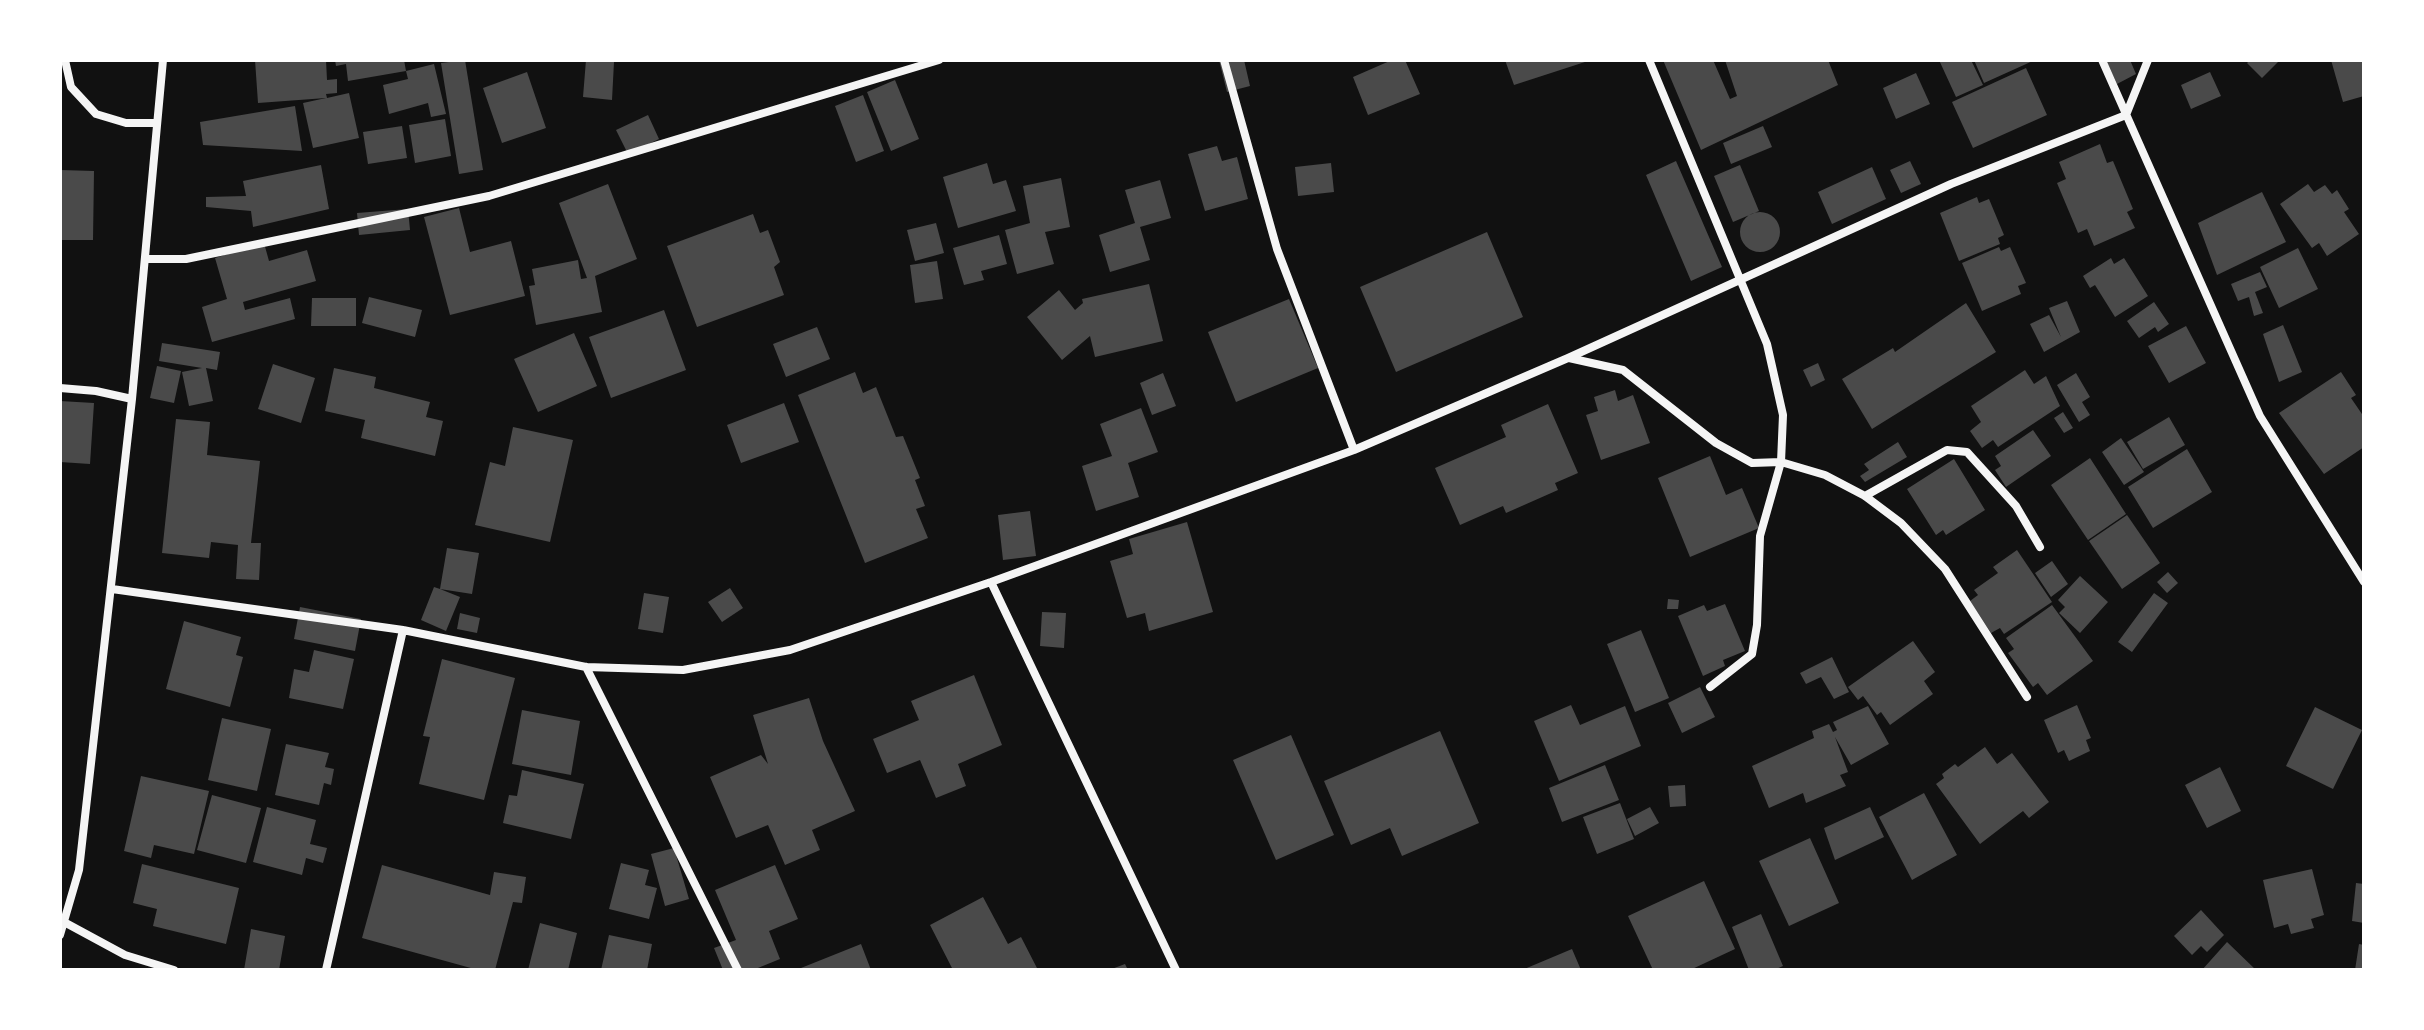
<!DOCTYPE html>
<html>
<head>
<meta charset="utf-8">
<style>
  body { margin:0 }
  #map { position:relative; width:2424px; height:1030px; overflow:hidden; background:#111; font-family:Karla,sans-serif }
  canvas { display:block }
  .frame { position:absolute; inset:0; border:62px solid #fff; pointer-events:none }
</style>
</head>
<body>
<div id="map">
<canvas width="2424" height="1030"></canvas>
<div class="frame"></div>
</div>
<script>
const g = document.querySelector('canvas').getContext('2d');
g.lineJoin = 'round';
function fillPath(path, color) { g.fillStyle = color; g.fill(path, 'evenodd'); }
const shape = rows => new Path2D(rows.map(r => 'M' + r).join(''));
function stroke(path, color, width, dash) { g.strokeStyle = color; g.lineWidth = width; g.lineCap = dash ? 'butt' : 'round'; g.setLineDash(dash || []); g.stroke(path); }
fillPath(shape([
  [255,60,326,60,327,80,337,79,337,93,326,94,327,98,349,93,359,138,313,148,303,103,326,98,258,103],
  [335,60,404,60,406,71,348,81,346,64,336,66],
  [465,60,483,170,459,174,441,63],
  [586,60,614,62,612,100,583,97],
  [1219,60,1244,60,1250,86,1227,92],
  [1392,60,1405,60,1420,94,1368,115,1353,77],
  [1505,60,1588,60,1588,61,1514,85],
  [1663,60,1713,60,1730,99,1737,96,1725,60,1828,60,1838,85,1701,150],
  [1939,60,1971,60,1983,85,1956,97],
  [1974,60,2035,60,1984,83],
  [2106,60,2130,60,2136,74,2117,84],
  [2250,60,2280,60,2262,78,2247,63],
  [2331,60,2364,60,2364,96,2343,102],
  [434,64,446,114,431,117,428,103,389,114,383,85,408,79,406,71],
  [2026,68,2047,115,1973,148,1952,102],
  [527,72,546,128,502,143,483,88],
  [2210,72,2221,96,2191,109,2181,85],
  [1916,73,1930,104,1896,119,1883,88],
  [895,80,919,139,891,151,867,92],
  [863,95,884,151,856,162,835,106],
  [295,106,302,151,203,145,200,122],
  [648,115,659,139,628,154,616,130],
  [445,119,451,156,415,163,409,125],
  [402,126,407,158,368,164,363,132],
  [1763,126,1772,147,1731,164,1723,143],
  [2100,144,2107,163,2113,161,2133,209,2127,212,2135,228,2094,246,2087,229,2078,233,2057,183,2066,179,2059,162],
  [1217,146,1222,161,1237,157,1248,199,1205,211,1188,154],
  [1676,161,1722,267,1691,281,1646,175],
  [1910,161,1921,184,1901,193,1890,170],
  [987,163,993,184,1006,180,1016,211,958,228,943,177],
  [1331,163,1334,192,1298,196,1295,167],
  [321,165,329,209,253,227,251,211,206,207,206,197,246,196,243,181],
  [1740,165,1759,211,1733,222,1714,176],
  [1872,167,1886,199,1832,224,1818,192],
  [60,170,94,171,93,240,60,240],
  [1061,178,1070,227,1045,232,1054,264,1017,274,1005,230,1030,223,1023,186],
  [1160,180,1171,218,1140,227,1150,260,1110,272,1099,235,1135,223,1125,190],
  [608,184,637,259,595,276,602,312,536,325,529,286,535,285,532,269,578,260,581,279,587,278,559,203],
  [2308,184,2314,192,2325,185,2332,194,2337,190,2349,209,2344,212,2359,234,2327,256,2319,243,2312,248,2280,204],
  [2262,192,2286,242,2217,275,2198,223],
  [1977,197,1979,203,1989,199,2004,235,1998,238,2000,244,1959,261,1940,213],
  [459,208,470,252,511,241,525,296,450,315,424,217],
  [408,209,410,230,359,235,357,213],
  '1740 232a20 20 0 1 1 40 0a20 20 0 1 1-40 0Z',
  [753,214,760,233,768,230,780,262,774,267,784,295,697,327,667,246],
  [936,223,944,253,915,261,907,230],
  [1487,232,1523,317,1396,372,1360,287],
  [999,235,1007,264,981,271,984,280,964,285,953,248],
  [264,243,269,261,307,250,316,281,243,302,245,310,290,298,295,319,212,342,202,307,227,299,215,258],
  [1999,247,2001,251,2010,247,2026,283,2018,286,2021,294,1982,311,1962,263],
  [2298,248,2318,289,2279,308,2260,267],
  [2111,258,2114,264,2124,258,2148,296,2115,317,2095,285,2090,288,2083,276],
  [937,261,943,299,915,303,910,265],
  [2260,272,2267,287,2255,292,2263,313,2254,316,2249,297,2238,301,2231,284],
  [1149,284,1163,341,1095,357,1090,336,1062,360,1027,317,1059,290,1075,310,1083,303,1082,299],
  [369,297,422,310,415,337,362,323],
  [312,298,356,298,356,326,311,326],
  [1289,299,1318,368,1236,402,1208,332],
  [2067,301,2080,332,2044,352,2030,324,2049,315,2061,337,2049,308],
  [2154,302,2169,324,2158,332,2155,327,2139,338,2127,321],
  [1966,303,1996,352,1872,429,1842,379,1893,348,1895,352],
  [664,310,686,370,611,398,589,337],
  [2283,325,2302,372,2279,382,2263,334],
  [2186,326,2206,363,2169,383,2148,346],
  [817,327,830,359,786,377,773,344],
  [574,333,597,386,538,412,514,359],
  [162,343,220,352,217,370,206,368,213,401,189,406,182,372,202,368,159,361],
  [1818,363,1825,380,1811,387,1803,370],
  [273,364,315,378,301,423,258,409],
  [157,366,181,371,174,403,150,398],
  [334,368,376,377,374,388,430,402,426,417,443,421,435,456,361,438,365,420,325,411],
  [2025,370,2034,384,2046,376,2060,406,1998,447,1993,440,1982,448,1970,431,1981,422,1971,406],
  [855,372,863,393,876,387,896,437,903,436,920,478,915,480,925,506,916,509,928,538,865,563,798,395],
  [2341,372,2356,395,2351,398,2364,417,2364,447,2324,474,2279,413],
  [1163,373,1176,406,1152,415,1140,383],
  [2076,373,2090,397,2082,402,2090,415,2079,422,2057,385],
  [1615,390,1618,401,1633,395,1650,443,1601,460,1586,415,1598,411,1594,397],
  [60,401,94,403,90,464,60,462],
  [784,403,799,442,741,463,727,425],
  [1548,404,1578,473,1555,483,1558,490,1506,513,1503,506,1460,525,1435,468,1506,437,1501,425],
  [1141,408,1158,452,1128,463,1139,497,1096,511,1082,466,1112,456,1100,424],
  [2063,412,2073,428,2064,433,2054,418],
  [2169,417,2185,445,2143,469,2127,442],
  [176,419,210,422,207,455,260,461,251,543,261,543,259,580,236,579,238,545,211,542,209,558,162,553],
  [513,427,573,440,550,542,475,525,490,462,505,466],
  [2033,430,2051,456,2006,487,1995,470,2001,466,1995,456],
  [2121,438,2144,472,2124,485,2102,452],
  [1898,442,1907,457,1865,482,1860,476,1869,470,1864,464],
  [2187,449,2212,492,2153,528,2128,487],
  [1710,456,1726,495,1742,488,1759,528,1690,557,1658,478],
  [2090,458,2126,514,2088,540,2051,485],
  [1954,459,1985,510,1946,535,1943,530,1936,535,1907,489],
  [1030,511,1036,556,1003,560,998,515],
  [2127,515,2160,563,2122,589,2089,541],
  [1187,522,1213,612,1149,631,1145,613,1127,618,1110,561,1133,554,1129,539],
  [447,548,479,553,472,594,440,589,460,597,446,631,421,620,434,587,440,589],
  [2017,550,2052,602,2004,634,2000,628,1991,633,1970,601,1978,595,1974,590,1998,573,1993,567],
  [2052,561,2068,584,2051,597,2035,573],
  [2168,572,2178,583,2167,593,2157,582],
  [2080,576,2108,602,2080,633,2059,613,2065,607,2058,600],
  [730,588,743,608,722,622,708,602],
  [644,593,669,597,663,633,638,629],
  [2154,593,2168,603,2132,652,2118,642],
  [1668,599,1679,600,1678,609,1667,609],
  [1725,604,1745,651,1723,660,1725,666,1703,676,1678,616,1704,605,1707,611],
  [2052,605,2093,661,2047,695,2038,683,2033,687,2008,653,2014,649,2006,638],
  [300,607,361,619,355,651,294,639],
  [1042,612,1066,613,1064,648,1040,646],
  [460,613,480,618,477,633,457,629],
  [184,621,241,637,236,655,243,657,230,707,166,689],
  [1641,630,1669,698,1635,712,1607,644],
  [1913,641,1935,672,1924,681,1933,694,1890,725,1881,712,1877,715,1863,696,1858,700,1848,687],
  [314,650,354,659,343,709,289,698,294,669,309,672],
  [1832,657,1849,692,1834,699,1821,677,1806,684,1800,673],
  [442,659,515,678,484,800,419,784,430,737,423,736],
  [974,675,1002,745,958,764,966,786,936,798,920,760,887,773,873,739,919,720,911,701],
  [1700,687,1715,717,1682,733,1668,703],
  [809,698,823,741,855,811,812,830,820,850,785,865,768,825,736,838,710,777,761,755,768,764,753,715],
  [1571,705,1580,725,1625,706,1641,746,1559,781,1534,721],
  [2077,705,2091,738,2086,740,2090,751,2069,761,2064,750,2058,753,2044,720],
  [1868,706,1889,744,1851,765,1835,737,1848,772,1840,775,1846,786,1806,803,1803,793,1769,808,1752,766,1814,738,1812,731,1829,724,1833,732,1837,730,1833,722],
  [2315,707,2362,730,2333,789,2286,766],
  [522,710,580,721,571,775,512,764],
  [222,718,271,729,257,791,208,780],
  [1440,731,1479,823,1402,856,1390,828,1351,845,1324,781],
  [1291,735,1334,835,1276,860,1233,760],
  [286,744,329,753,325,767,334,769,331,785,324,783,319,805,275,795],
  [1985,747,1997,764,2012,753,2049,802,2029,818,2023,811,1980,844,1936,784,1944,778,1942,774,1955,764,1958,767],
  [1605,765,1619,800,1562,822,1549,788],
  [2220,767,2241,811,2207,828,2185,785],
  [522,770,584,784,571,839,503,823,509,795,517,796],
  [141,776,209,791,194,854,154,845,151,858,124,851],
  [1685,785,1686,806,1670,807,1668,786],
  [1924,793,1957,855,1912,880,1879,817],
  [212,795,261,808,246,863,197,850],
  [1620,803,1634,839,1597,854,1583,817],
  [267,807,316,820,310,844,327,848,323,863,306,858,302,875,253,862],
  [1650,807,1659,823,1635,836,1627,819],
  [1870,807,1884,837,1835,860,1824,828],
  [1810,838,1839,903,1789,926,1759,861],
  [674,848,689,899,665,906,651,854],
  [621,863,649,870,645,885,657,888,649,919,609,909],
  [142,864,239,888,226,944,153,926,157,909,133,903],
  [382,865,490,895,494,872,526,877,522,903,513,902,495,970,478,970,362,938],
  [775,865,798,919,769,931,780,959,753,970,723,970,714,948,736,940,715,890],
  [2312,869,2324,915,2311,919,2314,928,2291,934,2288,924,2274,928,2263,880],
  [1704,881,1735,949,1690,970,1653,970,1628,916],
  [2356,883,2364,884,2364,923,2352,921],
  [983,897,1008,944,1021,937,1038,970,953,970,930,925],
  [2201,910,2224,935,2207,952,2201,946,2192,955,2174,936],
  [1761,914,1783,966,1774,970,1749,970,1732,927],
  [540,923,577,933,568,970,528,970],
  [251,929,285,936,279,970,244,970],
  [609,935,652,944,647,970,601,970],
  [2227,942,2256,970,2202,970],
  [861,944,871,970,796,970],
  [2359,944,2364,945,2364,970,2355,970],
  [1572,949,1581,970,1522,970],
  [1125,964,1128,970,1109,970]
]), '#4a4a4a');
stroke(shape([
  [65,60,71,87,96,114,126,123,156,123],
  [1224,60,1277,249,1354,450],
  [1649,60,1767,344,1783,415,1781,462,1760,536,1757,625,1752,654,1710,687],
  [2102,60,2260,416,2364,582],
  [145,259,186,259,489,196,939,60],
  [1569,358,1623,370,1716,443,1752,463,1781,462,1825,475,1865,496,1901,523,1945,569,2027,697],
  [60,388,96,391,132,399],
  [1865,496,1947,450,1967,452,2016,506,2040,547],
  [991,582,1176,970],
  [112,589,403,630,586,667,683,670,790,650,991,582,1354,450,1568,358,1951,184,2126,115,2148,60],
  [586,667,738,970],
  [64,922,125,955,174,970],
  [60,935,79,870,132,399,163,60],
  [326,970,403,630]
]), '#f5f5f5', 8);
</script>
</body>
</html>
